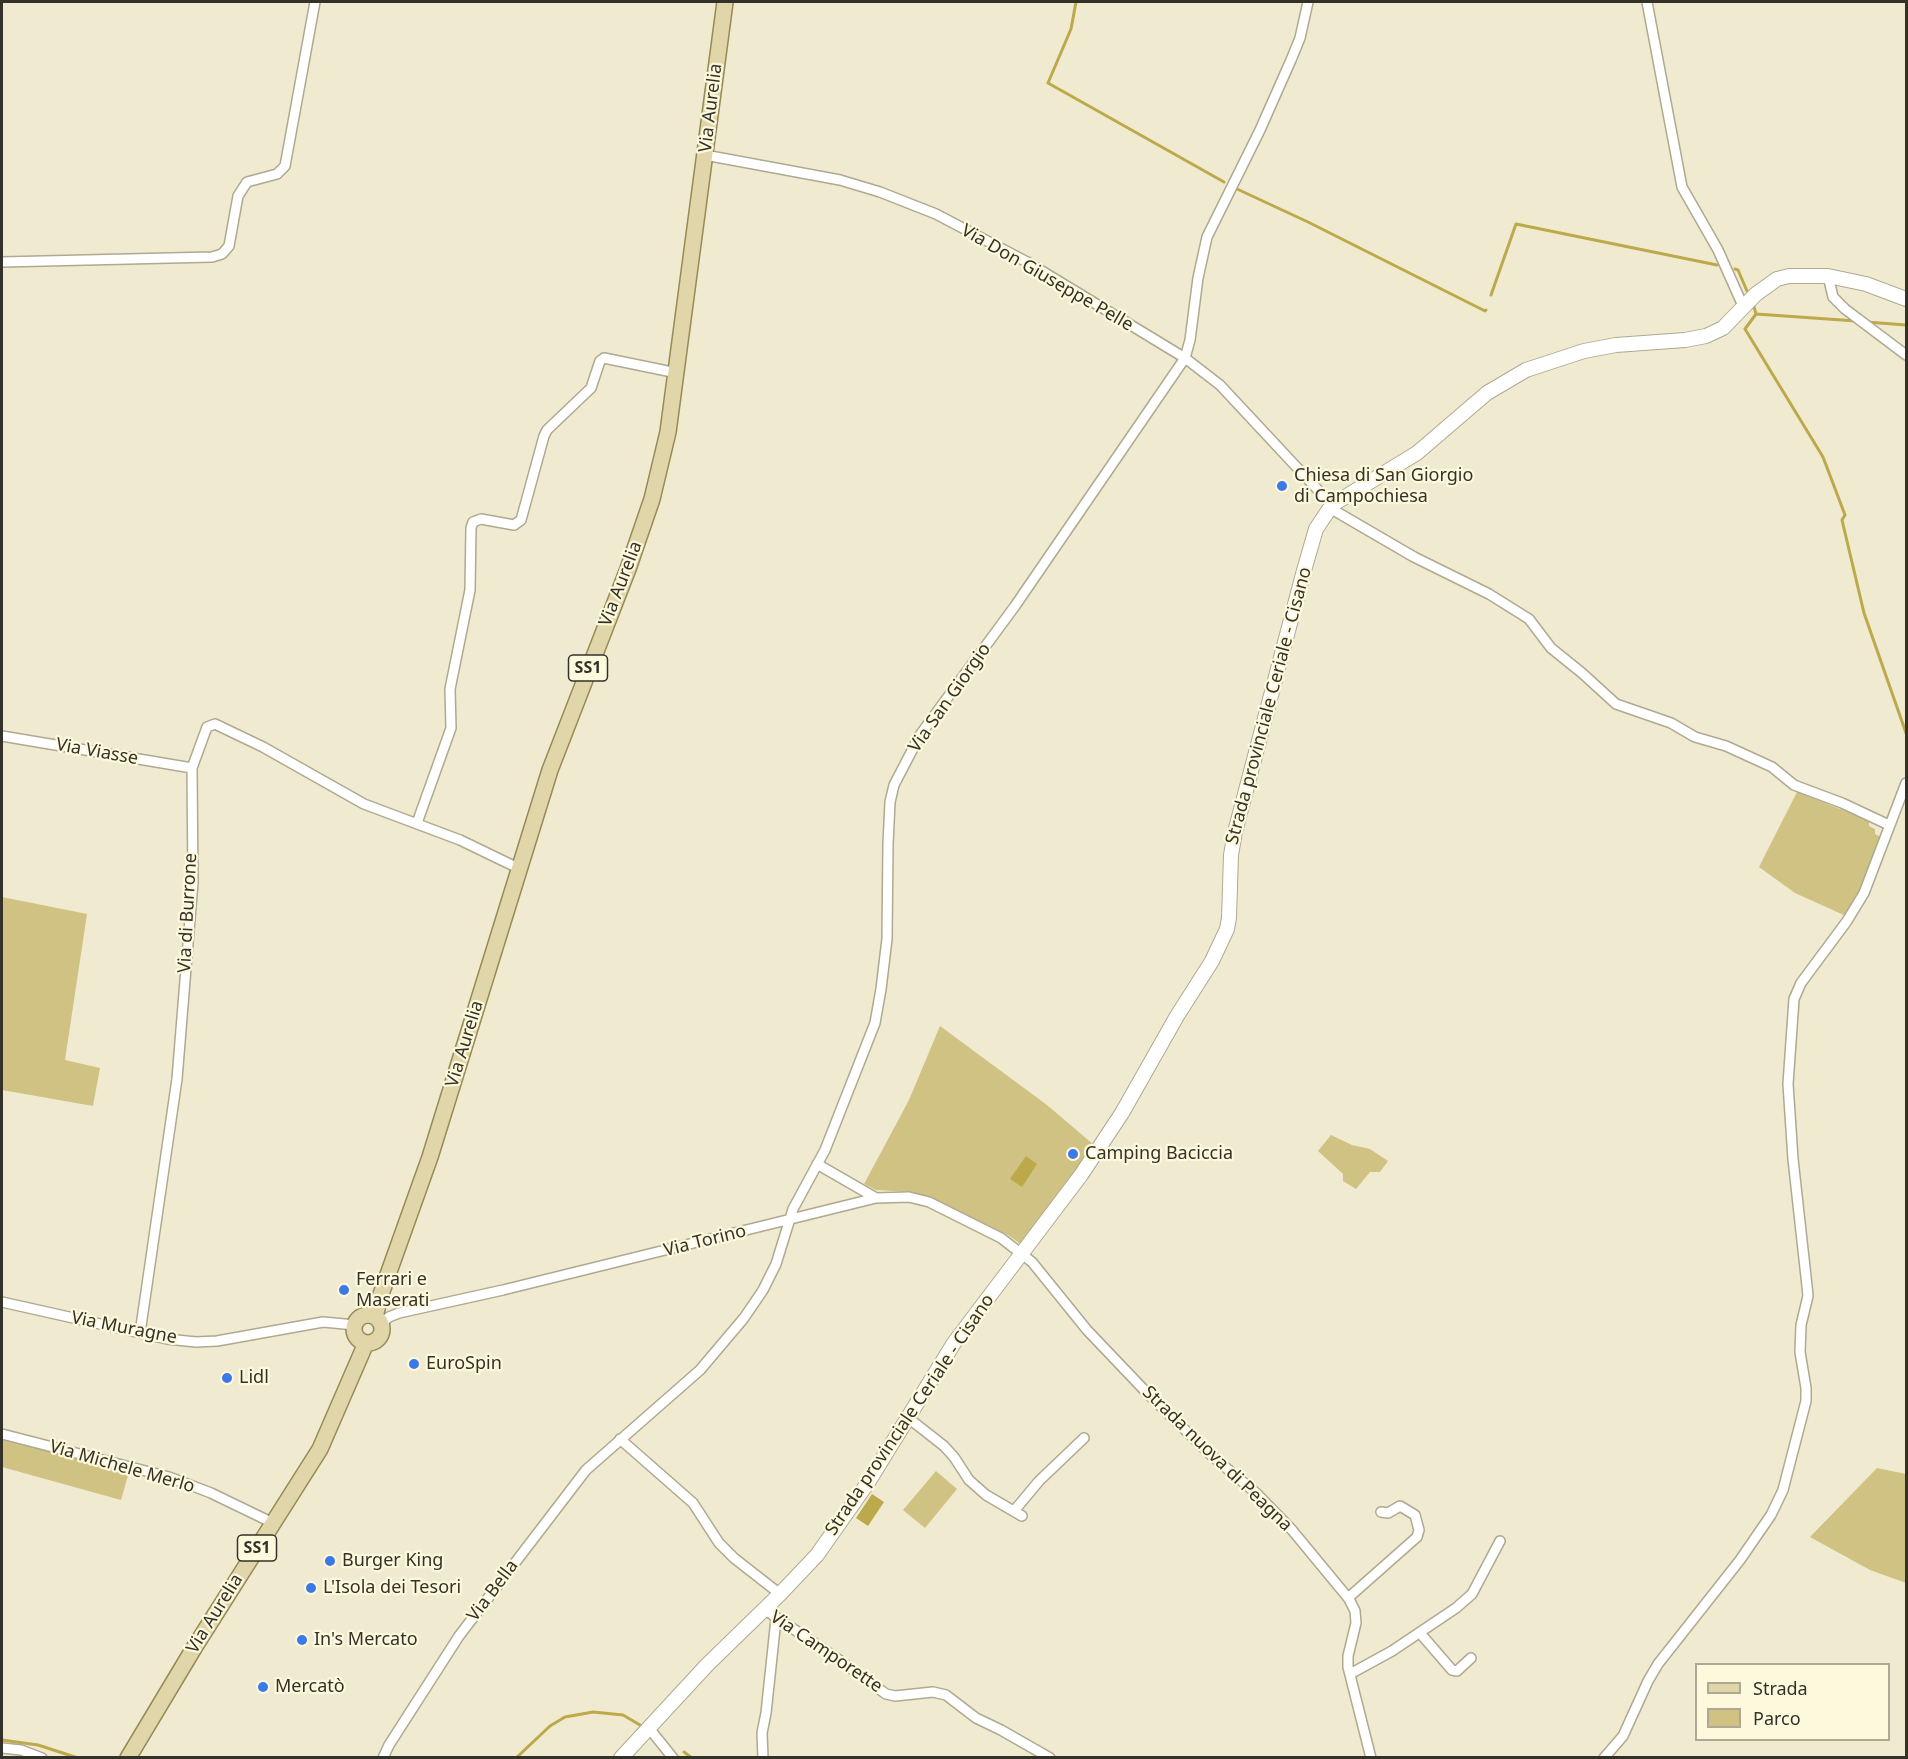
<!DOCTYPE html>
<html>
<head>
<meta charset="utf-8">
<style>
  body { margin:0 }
  #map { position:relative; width:1908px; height:1759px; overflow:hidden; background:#f0ebd0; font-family:"Noto Sans",sans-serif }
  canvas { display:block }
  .frame { position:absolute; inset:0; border:3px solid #343228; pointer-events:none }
  .legend { position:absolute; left:1695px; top:1663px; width:195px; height:78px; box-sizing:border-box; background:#fef8dd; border:2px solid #ada995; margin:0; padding:8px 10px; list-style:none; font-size:18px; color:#343228 }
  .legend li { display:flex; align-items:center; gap:12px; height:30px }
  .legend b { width:30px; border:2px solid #ada995 }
</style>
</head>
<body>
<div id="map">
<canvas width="1908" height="1759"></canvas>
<div class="frame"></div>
<ul class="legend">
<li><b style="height:8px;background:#e0d6a9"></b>Strada</li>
<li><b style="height:16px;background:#cfc283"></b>Parco</li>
</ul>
</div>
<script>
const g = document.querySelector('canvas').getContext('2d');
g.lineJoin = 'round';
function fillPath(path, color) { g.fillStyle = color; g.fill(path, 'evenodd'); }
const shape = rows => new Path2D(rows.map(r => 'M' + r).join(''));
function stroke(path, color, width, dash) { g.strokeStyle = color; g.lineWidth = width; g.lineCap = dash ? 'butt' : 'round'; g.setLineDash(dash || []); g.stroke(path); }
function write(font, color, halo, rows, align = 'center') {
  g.font = font + ' "Noto Sans",sans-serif'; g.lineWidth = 4.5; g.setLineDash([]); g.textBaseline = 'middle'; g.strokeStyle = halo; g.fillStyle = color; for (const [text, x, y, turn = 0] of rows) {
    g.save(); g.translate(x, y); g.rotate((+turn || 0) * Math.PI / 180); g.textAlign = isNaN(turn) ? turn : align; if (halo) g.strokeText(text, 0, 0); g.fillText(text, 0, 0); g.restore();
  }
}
fillPath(shape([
  [1797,792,1865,819,1869,822,1869,826,1875,829,1875,834,1881,837,1862,891,1846,916,1795,893,1759,867],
  [2,897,87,914,65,1060,100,1068,93,1106,2,1090],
  [940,1026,1047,1105,1094,1145,1022,1245,1008,1235,930,1198,912,1192,876,1190,864,1184,909,1100],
  [1331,1135,1352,1145,1370,1149,1388,1161,1380,1172,1370,1172,1356,1189,1343,1181,1343,1174,1318,1151],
  [2,1438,129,1472,121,1500,2,1467],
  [1877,1468,1906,1474,1906,1583,1870,1570,1810,1537],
  [936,1471,957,1489,925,1528,903,1510]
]), '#cfc283');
fillPath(shape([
  [1026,1156,1037,1164,1022,1187,1010,1179],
  [872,1494,884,1502,868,1526,856,1518]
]), '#bca94b');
stroke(shape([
  [1076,2,1071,29,1048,83,1224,182],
  [1237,189,1308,222,1485,311,1486,310],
  [1735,269,1738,270,1747,291],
  [1491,295,1516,224,1717,265],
  [1754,307,1756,314],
  [1756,314,1745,329,1823,457,1845,515,1842,520,1864,613,1906,733],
  [1756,314,1856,321],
  [1866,322,1906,325],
  [2,1740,38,1745,78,1758],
  [684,1752,692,1758],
  [516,1758,550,1726,565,1717,593,1712,623,1715,640,1725]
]), '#bca94b', 3);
const minor = shape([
  [1647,2,1682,187,1718,250,1743,306],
  [705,155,840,180,880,192,936,214,1027,262,1185,358,1220,385,1332,505,1335,511,1414,557,1489,594,1529,619,1551,648,1582,673,1616,704,1671,723,1695,737,1726,746,1772,767,1794,785,1842,803,1889,825],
  [2,262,212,257,222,254,229,246,238,196,247,182,277,174,285,166,315,2],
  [1828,276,1833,297,1845,309,1906,355],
  [2,736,192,768],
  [417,823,451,728,450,689,470,590,471,528,473,522,481,519,514,525,521,520,544,436,547,430,591,388,600,361,604,358,677,373],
  [817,1164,876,1198],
  [2,1302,167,1339,196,1342,217,1341,323,1322,355,1325],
  [381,1324,389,1317,399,1313,503,1290,876,1198,909,1197,929,1202,1001,1238,1032,1262,1087,1330,1148,1394,1212,1456,1256,1493,1292,1530,1349,1599,1355,1611,1356,1623,1348,1656,1348,1667,1371,1758],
  [140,1333,177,1079,193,882,192,768,207,727,215,724,263,747,364,804,460,840,518,868],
  [907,1417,944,1446,954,1457,969,1480,986,1495,1022,1516],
  [2,1434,169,1477,211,1493,273,1523],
  [620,1439,693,1503,719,1543,734,1558,780,1594],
  [1014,1511,1039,1481,1084,1438],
  [1348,1598,1417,1537,1419,1530,1415,1515,1400,1506,1388,1513,1381,1512],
  [764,1609,842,1662,886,1694,895,1696,933,1692,946,1695,976,1718,1001,1730,1050,1758],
  [1420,1633,1452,1670,1457,1671,1471,1658],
  [1350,1674,1392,1651,1456,1608,1472,1594,1500,1541],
  [649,1728,673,1758],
  [2,1748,21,1750,42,1758],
  [383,1758,389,1745,459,1636,586,1470,700,1370,744,1318,763,1290,776,1264,793,1209,825,1150,875,1023,881,989,887,939,888,844,890,802,894,785,920,735,1015,606,1185,358,1190,340,1198,278,1207,237,1260,130,1291,60,1300,38,1308,2],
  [763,1758,762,1733,766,1713,776,1619],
  [1604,1758,1623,1736,1648,1681,1658,1664,1740,1560,1771,1515,1783,1490,1806,1401,1806,1388,1800,1352,1801,1325,1808,1296,1807,1286,1793,1159,1788,1084,1794,999,1801,983,1847,921,1864,893,1906,783]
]);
const secondary = shape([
  [621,1758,707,1665,780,1594,817,1555,867,1484,954,1343,1081,1175,1122,1113,1177,1016,1212,961,1227,929,1229,918,1231,855,1235,832,1303,574,1316,529,1332,505,1417,453,1487,393,1526,370,1584,351,1616,345,1685,340,1706,336,1723,328,1756,294,1777,279,1789,276,1828,276,1866,284,1906,299]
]);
const primary = shape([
  '354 1329a14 14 0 1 1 28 0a14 14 0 1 1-28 0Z',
  [375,1317,380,1297,430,1157,550,770,628,569,652,499,668,432,725,2],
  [128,1758,194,1648,320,1449,366,1343]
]);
stroke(minor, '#aea990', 12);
stroke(secondary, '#aea990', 16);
stroke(primary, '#968b56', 18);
stroke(minor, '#fff', 9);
stroke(secondary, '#fff', 14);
stroke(primary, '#e0d6a9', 15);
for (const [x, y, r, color] of [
  [1282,486,6,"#3c79e8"],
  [1073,1154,6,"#3c79e8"],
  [344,1290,6,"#3c79e8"],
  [414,1364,6,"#3c79e8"],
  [227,1378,6,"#3c79e8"],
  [330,1561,6,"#3c79e8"],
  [311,1588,6,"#3c79e8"],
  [302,1640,6,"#3c79e8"],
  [263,1687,6,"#3c79e8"]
]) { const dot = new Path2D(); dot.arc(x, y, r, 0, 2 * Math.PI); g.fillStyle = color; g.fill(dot); stroke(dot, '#fef8dd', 2); }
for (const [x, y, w] of [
  [588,668,39],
  [257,1548,39]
]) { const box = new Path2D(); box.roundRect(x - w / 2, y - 13, w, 26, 4.5); g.fillStyle = '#fef8dd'; g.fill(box); stroke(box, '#343228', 1.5); }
write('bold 16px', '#343228', null, [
  ["SS1",588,668],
  ["SS1",257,1548]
]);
write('18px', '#343228', '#fef8dd', [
  ["Via Aurelia",711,108,-83],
  ["Via Don Giuseppe Pelle",1047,278,30],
  ["Via Aurelia",621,584,-69],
  ["Via San Giorgio",950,698,-55],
  ["Strada provinciale Ceriale - Cisano",1269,706,-75],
  ["Via Viasse",97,752,10],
  ["Via di Burrone",188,913,-87],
  ["Via Aurelia",465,1044,-73],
  ["Via Torino",705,1241,-14],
  ["Via Muragne",124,1328,11],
  ["Strada provinciale Ceriale - Cisano",910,1415,-56],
  ["Strada nuova di Peagna",1217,1459,44],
  ["Via Michele Merlo",122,1467,16],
  ["Via Bella",493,1591,-53],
  ["Via Aurelia",215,1614,-58],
  ["Via Camporette",826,1652,34]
]);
write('18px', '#343228', '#fef8dd', [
  ["Chiesa di San Giorgio",1294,476],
  ["di Campochiesa",1294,497],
  ["Camping Baciccia",1085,1154],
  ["Ferrari e",356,1280],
  ["Maserati",356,1301],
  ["EuroSpin",426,1364],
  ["Lidl",239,1378],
  ["Burger King",342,1561],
  ["L'Isola dei Tesori",323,1588],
  ["In's Mercato",314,1640],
  ["Mercatò",275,1687]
], 'left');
</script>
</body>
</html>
